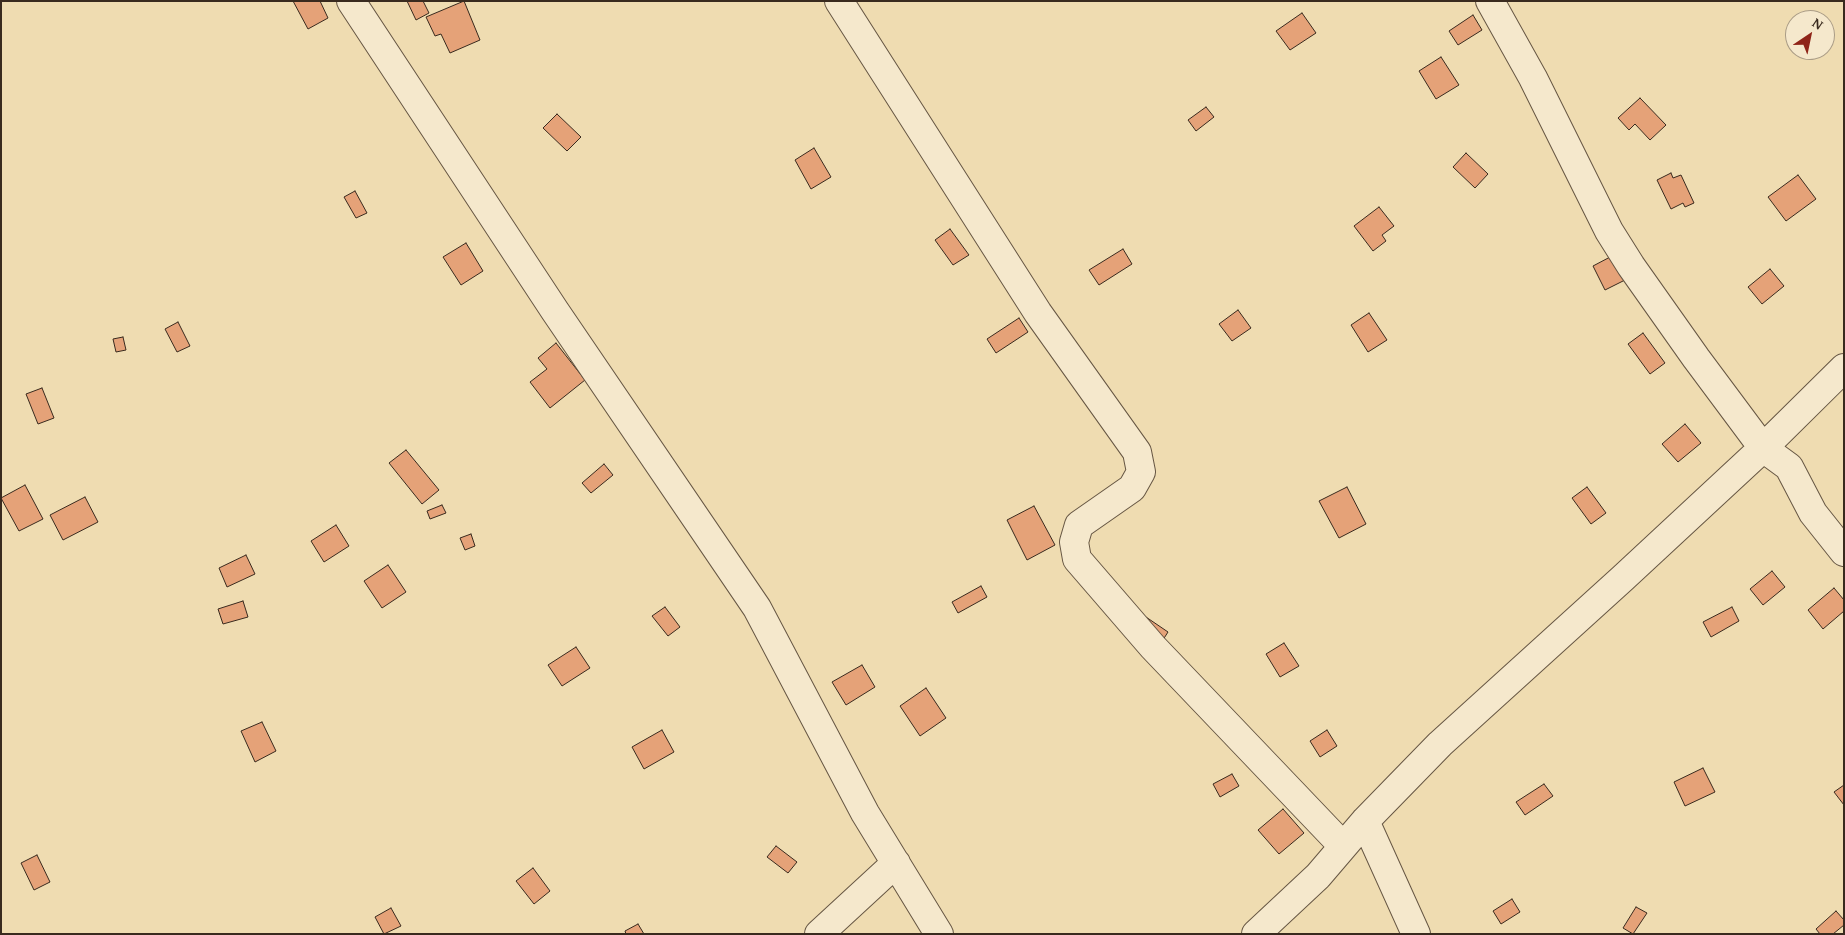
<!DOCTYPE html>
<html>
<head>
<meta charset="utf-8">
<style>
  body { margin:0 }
  #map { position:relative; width:1845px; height:935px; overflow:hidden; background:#efdcb1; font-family:"Gentium Book Plus",serif }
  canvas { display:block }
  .frame { position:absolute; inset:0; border:2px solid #392a1e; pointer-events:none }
  .north { position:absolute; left:1785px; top:10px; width:50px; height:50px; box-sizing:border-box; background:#f5e8cc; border:1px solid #aa9c86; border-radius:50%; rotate:34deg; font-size:14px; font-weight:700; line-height:20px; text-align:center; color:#392a1e }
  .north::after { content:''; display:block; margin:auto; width:18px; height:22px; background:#8f2418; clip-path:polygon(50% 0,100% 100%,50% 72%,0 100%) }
</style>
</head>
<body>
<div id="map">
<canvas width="1845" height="935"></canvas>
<div class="frame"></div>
<div class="north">N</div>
</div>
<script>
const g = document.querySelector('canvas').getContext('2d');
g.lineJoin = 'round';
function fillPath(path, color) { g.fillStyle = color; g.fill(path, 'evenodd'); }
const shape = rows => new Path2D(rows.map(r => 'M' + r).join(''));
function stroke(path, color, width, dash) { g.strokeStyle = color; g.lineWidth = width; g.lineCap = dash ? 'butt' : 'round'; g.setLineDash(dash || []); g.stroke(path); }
const building = shape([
  [293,1,320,1,328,18,308,29,293,1],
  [407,1,423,1,429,13,416,20,407,1],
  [464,1,480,40,450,53,441,34,435,36,426,17,464,1],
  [1302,13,1316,33,1290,50,1276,31,1302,13],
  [1473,15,1482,30,1458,45,1449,31,1473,15],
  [1441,57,1459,85,1436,99,1419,71,1441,57],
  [1640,98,1666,125,1650,140,1635,124,1629,130,1618,118,1640,98],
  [1206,107,1214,117,1196,131,1188,120,1206,107],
  [557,114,581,137,567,151,543,128,557,114],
  [814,148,831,177,811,189,795,160,814,148],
  [1466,153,1488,174,1475,188,1453,167,1466,153],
  [1671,173,1673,178,1681,175,1694,203,1685,207,1683,203,1671,209,1657,180,1671,173],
  [1798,175,1816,199,1786,221,1768,197,1798,175],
  [355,191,367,213,356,218,344,197,355,191],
  [1379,207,1394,226,1382,235,1386,241,1373,251,1354,226,1379,207],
  [950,229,969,255,953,265,935,240,950,229],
  [466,243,483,271,461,285,443,257,466,243],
  [1123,249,1132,264,1099,285,1089,270,1123,249],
  [1612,256,1625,280,1605,290,1593,266,1612,256],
  [1770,269,1784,286,1762,304,1748,287,1770,269],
  [1238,310,1251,328,1232,341,1219,324,1238,310],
  [1369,313,1387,340,1368,352,1351,325,1369,313],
  [1019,318,1028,332,996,353,987,339,1019,318],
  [178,322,190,346,177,352,165,329,178,322],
  [1643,333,1665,363,1650,374,1628,344,1643,333],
  [123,337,126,350,116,352,113,339,123,337],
  [556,343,585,380,550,408,530,382,547,369,538,358,556,343],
  [42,388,54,418,38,424,26,394,42,388],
  [1685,424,1701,443,1678,462,1662,444,1685,424],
  [406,450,439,490,422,504,389,463,406,450],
  [604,464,613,475,591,493,582,483,604,464],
  [25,485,43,519,19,531,1,498,25,485],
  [1347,487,1366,524,1339,538,1319,501,1347,487],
  [1587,487,1606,513,1591,524,1572,498,1587,487],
  [85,497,98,522,63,540,50,515,85,497],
  [442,505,446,513,430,519,427,511,442,505],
  [1034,506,1055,545,1027,560,1007,520,1034,506],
  [336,525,349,546,324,562,311,541,336,525],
  [471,534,475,546,465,550,460,538,471,534],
  [246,555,255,574,227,587,219,568,246,555],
  [388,565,406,592,382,608,364,581,388,565],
  [1772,571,1785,587,1763,605,1750,589,1772,571],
  [981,586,987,597,958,613,952,602,981,586],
  [1834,588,1844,600,1844,611,1823,629,1808,610,1834,588],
  [243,601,248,617,223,624,218,609,243,601],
  [665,607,680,627,668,636,652,616,665,607],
  [1732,607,1739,621,1711,637,1703,622,1732,607],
  [1143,615,1168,632,1161,643,1143,615],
  [1284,643,1299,666,1280,677,1266,654,1284,643],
  [576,647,590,668,562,686,548,665,576,647],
  [862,665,875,687,846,705,832,682,862,665],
  [926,688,946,718,920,736,900,706,926,688],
  [262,722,276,751,255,762,241,731,262,722],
  [662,730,674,752,644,769,632,747,662,730],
  [1327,730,1337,746,1320,757,1310,741,1327,730],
  [1703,768,1715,792,1685,806,1674,782,1703,768],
  [1232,774,1239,786,1220,797,1213,784,1232,774],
  [1544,784,1553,796,1525,815,1516,802,1544,784],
  [1844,785,1844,805,1834,792,1844,785],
  [1283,809,1304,833,1279,854,1258,830,1283,809],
  [776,846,797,862,788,873,767,857,776,846],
  [37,855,50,882,34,890,21,863,37,855],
  [533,868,550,891,534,904,516,881,533,868],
  [1512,899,1520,912,1501,924,1493,911,1512,899],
  [1636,907,1647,913,1633,934,1623,928,1636,907],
  [391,908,401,926,384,934,375,917,391,908],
  [1836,911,1844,920,1844,925,1833,934,1820,934,1816,929,1836,911],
  [638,924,644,934,626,934,625,931,638,924]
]);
fillPath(building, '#e5a278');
stroke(building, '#392a1e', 1);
const minor = shape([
  [351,1,555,311,757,608,865,813,939,934],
  [839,1,1038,313,1137,452,1141,472,1132,488,1079,525,1074,542,1077,559,1153,647,1343,846],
  [1490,1,1533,78,1609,231,1631,266,1696,358,1763,448,1789,467,1813,513,1844,552],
  [1365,821,1416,934],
  [819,934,896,863],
  [1256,934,1318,876,1365,821,1440,744,1623,578,1763,448,1844,368]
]);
stroke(minor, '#665643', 30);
stroke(minor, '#f5e8cc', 28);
</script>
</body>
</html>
